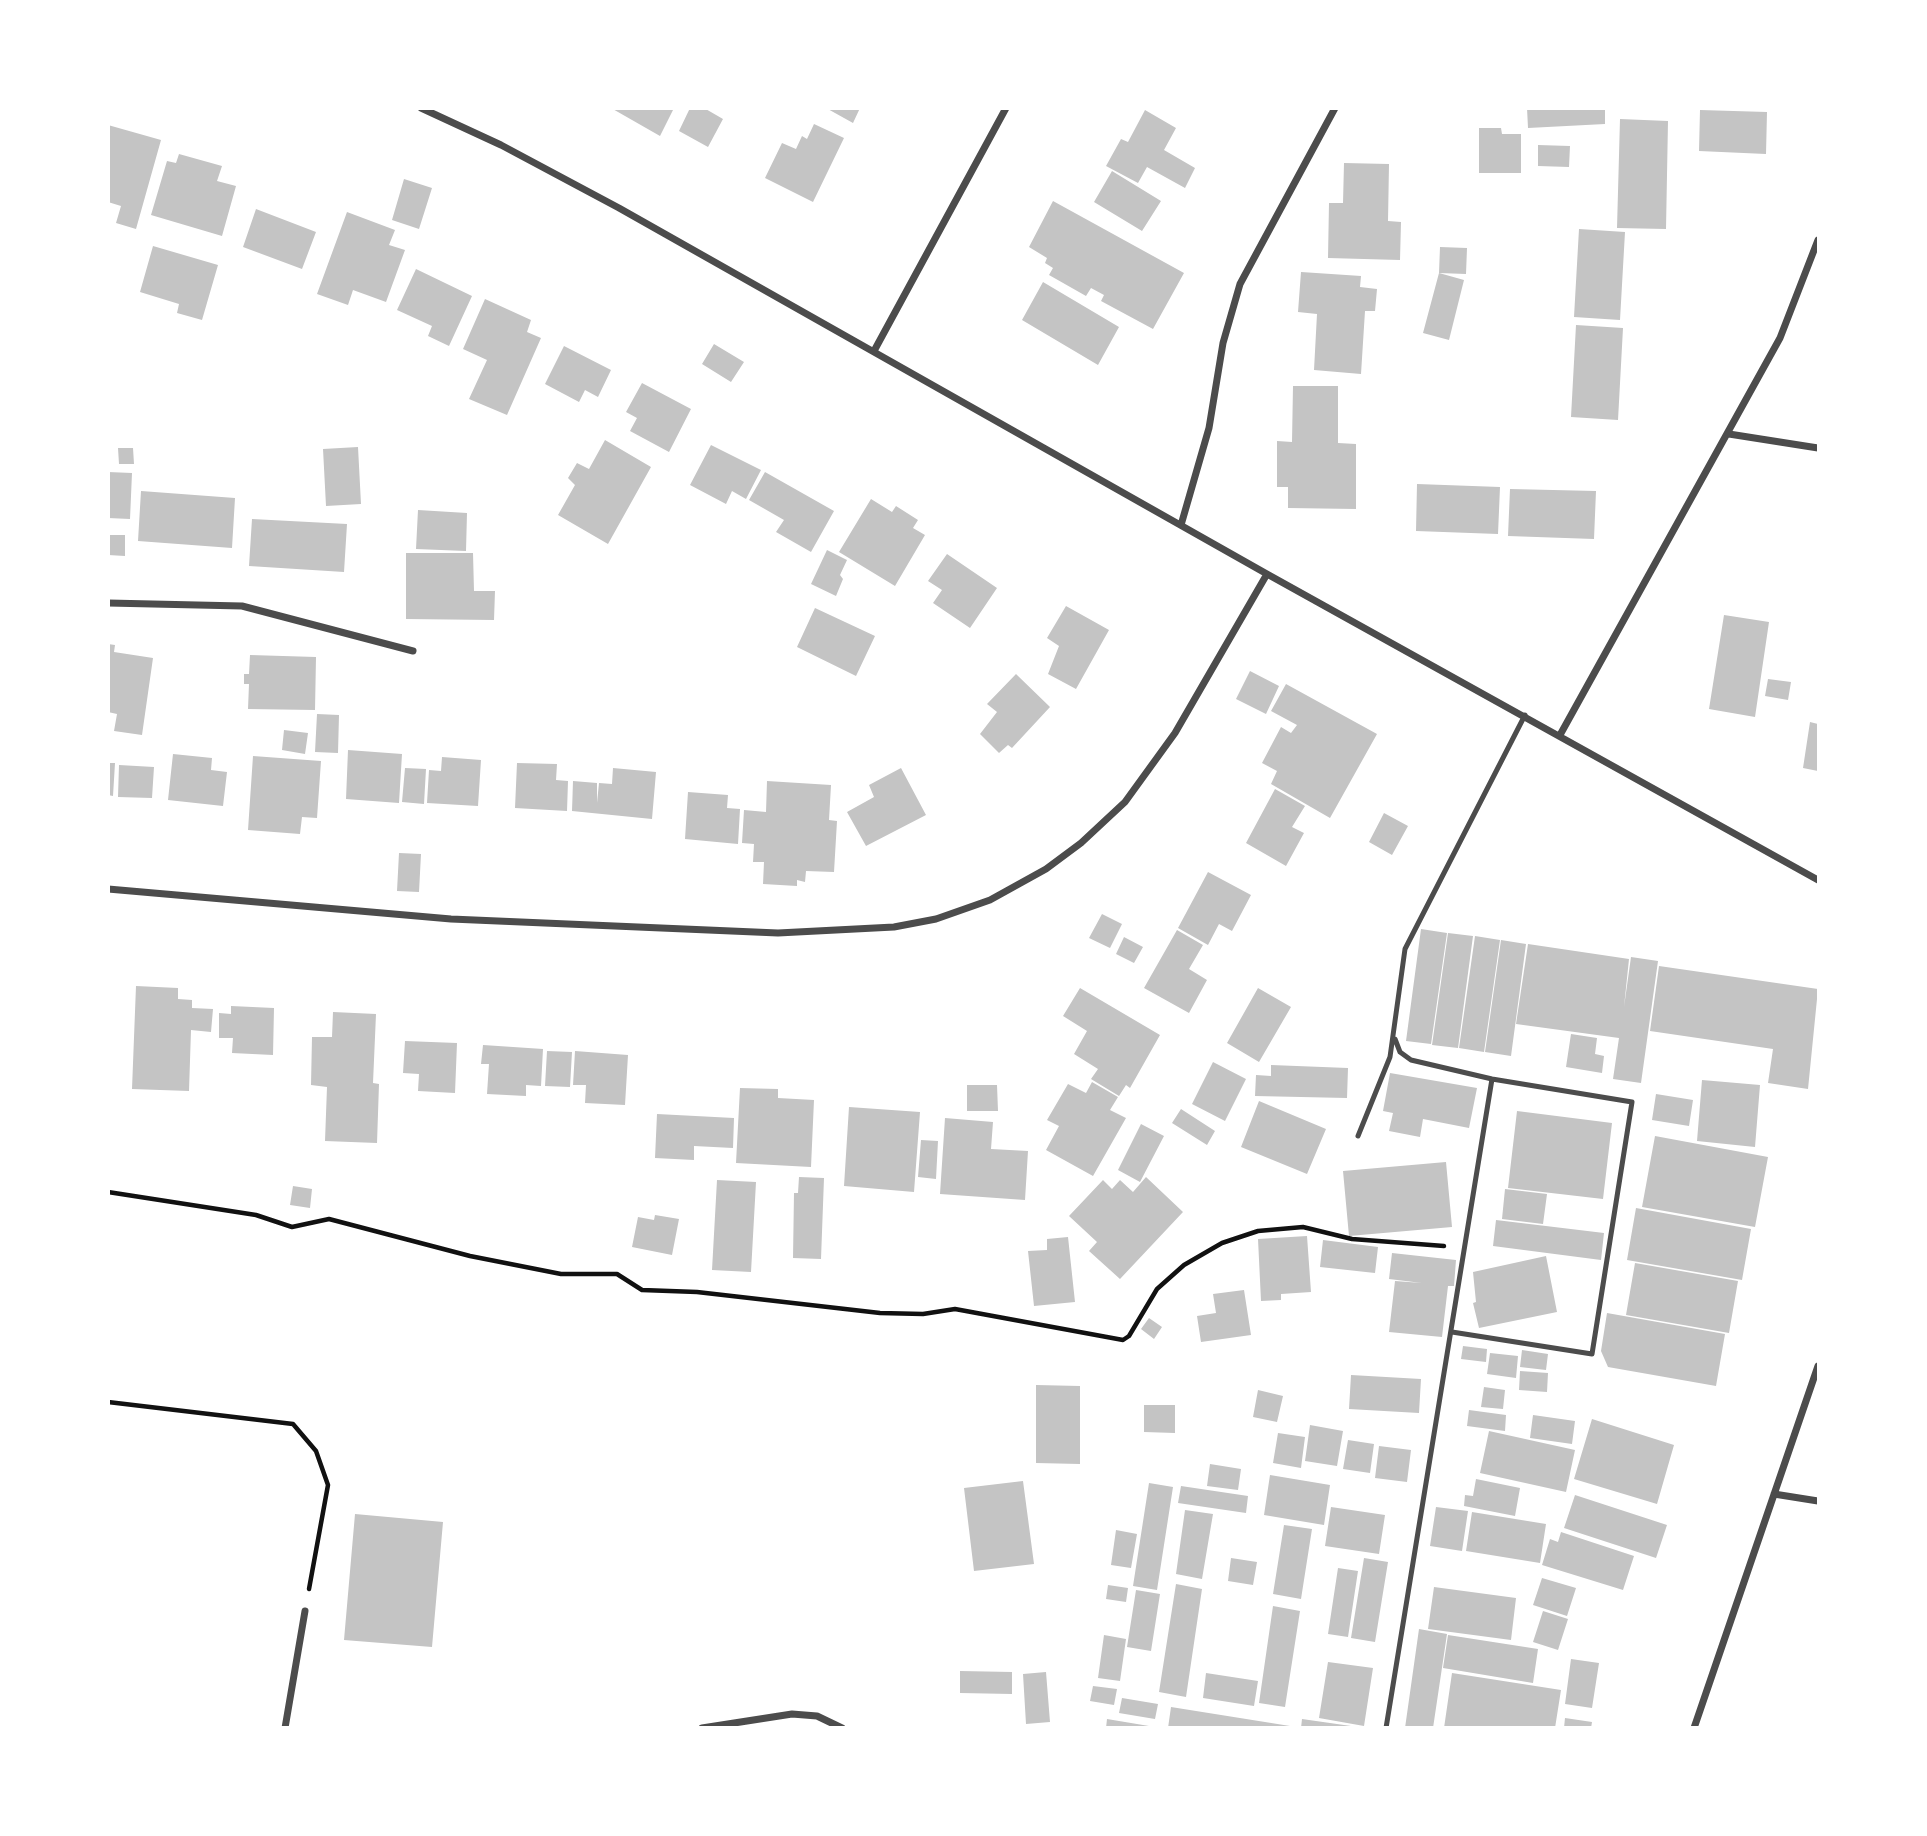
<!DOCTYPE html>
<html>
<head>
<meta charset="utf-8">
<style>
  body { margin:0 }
  #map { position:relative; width:1927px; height:1836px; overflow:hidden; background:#fff; font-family:Karla,sans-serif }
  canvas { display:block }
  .frame { position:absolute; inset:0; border:110px solid #fff; pointer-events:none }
</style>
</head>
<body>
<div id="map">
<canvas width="1927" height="1836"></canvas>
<div class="frame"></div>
</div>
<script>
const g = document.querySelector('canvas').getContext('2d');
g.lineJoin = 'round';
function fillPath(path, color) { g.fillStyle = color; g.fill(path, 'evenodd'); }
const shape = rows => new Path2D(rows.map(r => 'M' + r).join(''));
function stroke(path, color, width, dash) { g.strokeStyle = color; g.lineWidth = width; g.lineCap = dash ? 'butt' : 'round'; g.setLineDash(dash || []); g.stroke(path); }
fillPath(shape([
  [611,108,674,108,660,136],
  [690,108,704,108,723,119,708,147,679,131],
  [826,108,860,108,853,123],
  [1527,108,1605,108,1605,124,1528,128],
  [1145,110,1176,128,1164,150,1195,168,1185,188,1147,167,1138,183,1106,166,1121,139,1128,142],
  [1700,110,1767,112,1766,154,1699,151],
  [1620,119,1668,121,1666,229,1617,228],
  [814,124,844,138,813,202,765,178,782,143,796,149,802,136,807,139],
  [108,125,161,140,136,229,116,223,121,206,108,202],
  [1479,128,1501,128,1502,134,1521,134,1521,173,1479,173],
  [1538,145,1570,146,1569,167,1538,166],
  [179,154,222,166,217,181,236,186,222,236,151,215,167,161,176,163],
  [1344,163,1389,164,1388,221,1401,222,1400,260,1328,258,1329,203,1343,203],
  [1112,171,1161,201,1142,231,1094,202],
  [404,179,432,188,419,229,392,220],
  [1053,201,1184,273,1153,329,1101,301,1104,295,1091,288,1086,296,1049,275,1053,268,1045,263,1047,258,1029,247],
  [256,209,316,232,302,269,243,247],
  [347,212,395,230,389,245,405,250,386,302,353,290,348,305,317,294],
  [1579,229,1625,232,1620,320,1574,317],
  [153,246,218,265,202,320,177,313,179,304,140,292],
  [1440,247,1467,248,1466,274,1439,273],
  [416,269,472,296,449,346,428,336,432,326,397,310],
  [1301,272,1361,276,1360,287,1377,289,1375,311,1365,311,1361,374,1314,370,1317,314,1298,312],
  [1439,273,1464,280,1449,340,1423,333],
  [1043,282,1119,327,1098,365,1022,320],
  [485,299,531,320,527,332,541,338,507,415,469,399,487,360,463,349],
  [1576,325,1623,328,1618,420,1571,417],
  [714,344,744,362,731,382,702,364],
  [564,346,611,370,598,397,585,390,579,402,545,384],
  [642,383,691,409,669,452,630,431,637,418,626,412],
  [1293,386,1338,386,1338,443,1356,444,1356,509,1288,508,1288,487,1277,487,1277,441,1292,442],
  [605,440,651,467,608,544,558,515,575,485,568,478,577,463,589,469],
  [711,445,761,470,746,499,732,491,726,504,690,485],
  [358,447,361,504,326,506,323,449],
  [118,448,133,448,134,464,119,464],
  [108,472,132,473,130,519,108,518],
  [765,472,834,511,811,552,776,532,784,520,749,500],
  [1417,484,1500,487,1498,534,1416,531],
  [1510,489,1596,491,1594,539,1508,536],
  [141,491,235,498,232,548,138,541],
  [871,499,892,512,896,506,918,520,913,528,925,535,895,586,839,552],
  [418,510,467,513,466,551,416,549],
  [252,519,347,524,344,572,249,566],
  [108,535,125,535,125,556,108,555],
  [827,550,847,560,840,575,843,579,836,596,811,584],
  [406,553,473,553,474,591,495,591,494,620,406,619],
  [947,554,997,588,970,628,933,603,942,590,928,581],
  [1066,606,1109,630,1076,689,1048,674,1059,646,1047,638],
  [815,608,875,636,856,676,797,647],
  [1724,615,1769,622,1755,717,1709,709],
  [108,644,115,645,114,652,153,658,142,735,114,731,117,714,108,712],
  [250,655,316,657,315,710,248,709,249,684,244,684,244,674,249,674],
  [1250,671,1279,686,1266,714,1236,699],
  [1016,674,1050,707,1012,748,1008,745,999,753,980,734,997,712,987,704],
  [1768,679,1791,682,1788,700,1765,696],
  [1286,684,1377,734,1330,818,1271,784,1277,771,1262,763,1281,727,1291,733,1297,725,1271,711],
  [317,714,339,715,338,753,315,752],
  [1810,722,1818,724,1818,771,1803,768],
  [284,730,308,733,305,754,282,750],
  [348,750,402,754,399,803,346,799],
  [173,754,212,758,211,770,227,772,223,806,168,800],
  [253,756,321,761,317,818,302,817,300,834,248,830],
  [442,757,481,760,478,806,427,803,429,770,441,771],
  [108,763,115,763,113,796,108,795],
  [517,763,557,764,556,780,568,781,567,811,515,808],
  [119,765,154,767,152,798,118,797],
  [405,768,426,769,424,804,402,802],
  [613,768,656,772,652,819,572,811,573,781,597,783,597,803,599,783,612,784],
  [901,768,926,815,866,846,847,812,874,797,869,785],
  [767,781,831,785,829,820,837,821,834,872,806,871,805,882,797,880,797,886,763,884,764,862,753,862,754,844,742,843,744,810,766,812],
  [1275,789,1305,806,1292,827,1304,833,1286,866,1246,843],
  [688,792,728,795,727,808,740,809,738,844,685,839],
  [1384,813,1408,826,1392,855,1369,842],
  [399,853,421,854,419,892,397,891],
  [1208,872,1251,895,1232,931,1219,924,1208,945,1178,928],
  [1102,914,1122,924,1110,948,1089,938],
  [1421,929,1447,933,1431,1044,1406,1041],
  [1177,930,1203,945,1189,969,1207,980,1189,1013,1144,988],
  [1448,933,1473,936,1458,1048,1432,1045],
  [1475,936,1500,940,1484,1052,1459,1048],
  [1124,937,1143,947,1134,963,1116,954],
  [1501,940,1526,944,1511,1056,1485,1052],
  [1528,944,1629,959,1624,1007,1631,957,1658,961,1641,1083,1613,1079,1619,1038,1516,1024],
  [1659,966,1818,989,1808,1089,1768,1083,1773,1049,1650,1031],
  [136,986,178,988,178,999,192,1000,192,1008,213,1009,211,1032,191,1030,189,1091,132,1089],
  [1080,988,1160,1035,1130,1088,1126,1085,1119,1096,1091,1079,1098,1069,1074,1054,1087,1031,1063,1016],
  [1258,988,1291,1007,1259,1062,1227,1043],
  [231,1006,274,1008,273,1055,232,1053,233,1038,219,1038,219,1013,231,1014],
  [333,1012,376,1014,373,1083,379,1084,377,1143,325,1141,327,1087,311,1085,312,1037,332,1037],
  [1571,1034,1597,1038,1595,1054,1604,1056,1602,1073,1566,1067],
  [405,1041,457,1043,455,1093,418,1091,419,1074,403,1073],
  [483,1045,543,1049,541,1086,526,1085,526,1096,487,1094,489,1064,481,1064],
  [547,1051,572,1052,570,1087,545,1086],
  [575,1051,628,1055,625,1105,585,1103,586,1085,573,1085],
  [1213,1062,1246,1079,1225,1121,1192,1104],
  [1271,1065,1348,1068,1347,1098,1255,1096,1256,1075,1271,1076],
  [1390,1073,1477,1088,1469,1128,1423,1119,1420,1137,1389,1131,1393,1113,1383,1111],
  [1702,1080,1760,1085,1755,1147,1697,1141],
  [1092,1082,1118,1097,1110,1110,1126,1118,1093,1176,1046,1150,1059,1126,1047,1120,1068,1084,1086,1093],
  [967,1085,997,1085,998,1111,967,1111],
  [740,1088,778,1089,778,1098,814,1100,811,1167,736,1163],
  [1656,1094,1693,1100,1689,1126,1652,1120],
  [1259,1101,1326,1129,1307,1174,1241,1147],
  [849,1107,920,1112,914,1192,844,1186],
  [1181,1109,1215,1131,1207,1145,1172,1123],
  [1517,1111,1612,1123,1603,1199,1508,1188],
  [657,1114,734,1118,733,1148,694,1146,694,1160,655,1158],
  [945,1118,993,1122,991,1149,1028,1151,1025,1200,940,1194],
  [1141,1124,1164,1136,1140,1182,1118,1170],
  [1655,1136,1768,1157,1755,1227,1642,1207],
  [921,1140,938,1141,936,1179,918,1177],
  [1446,1162,1452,1227,1349,1236,1343,1171],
  [799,1177,824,1178,821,1259,793,1258,794,1193,798,1193],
  [1146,1177,1183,1212,1120,1279,1089,1251,1097,1242,1069,1216,1103,1180,1112,1189,1120,1180,1133,1192],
  [717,1180,756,1182,751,1272,712,1270],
  [293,1186,312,1189,310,1208,290,1205],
  [1505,1189,1547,1194,1543,1224,1502,1219],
  [1636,1208,1751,1229,1742,1280,1627,1260],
  [655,1215,679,1219,672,1255,632,1247,638,1217,654,1220],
  [1496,1220,1604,1233,1601,1260,1493,1246],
  [1307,1236,1311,1292,1281,1294,1281,1300,1261,1301,1258,1239],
  [1068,1237,1075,1302,1034,1306,1028,1251,1047,1250,1047,1239],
  [1323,1240,1378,1247,1375,1273,1320,1267],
  [1392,1253,1456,1260,1454,1286,1448,1286,1442,1337,1389,1332,1395,1281,1422,1283,1389,1279],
  [1546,1256,1557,1312,1479,1328,1473,1303,1476,1302,1473,1272],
  [1635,1263,1738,1281,1729,1333,1626,1315],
  [1244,1290,1251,1335,1201,1342,1197,1316,1216,1313,1213,1294],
  [1607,1313,1725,1334,1716,1386,1608,1367,1601,1351],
  [1149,1318,1162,1327,1154,1339,1141,1329],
  [1463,1346,1487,1349,1486,1362,1461,1359],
  [1522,1350,1548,1354,1546,1370,1520,1367],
  [1490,1353,1518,1356,1516,1378,1487,1374],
  [1520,1371,1548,1373,1547,1392,1519,1390],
  [1351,1375,1421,1379,1419,1413,1349,1409],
  [1036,1385,1080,1386,1080,1464,1036,1463],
  [1484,1387,1505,1390,1503,1409,1481,1407],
  [1258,1390,1283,1396,1277,1422,1253,1417],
  [1144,1405,1175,1405,1175,1433,1144,1432],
  [1469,1410,1506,1415,1505,1431,1467,1426],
  [1533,1415,1575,1421,1572,1444,1530,1438],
  [1592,1419,1674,1445,1657,1504,1574,1479],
  [1310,1425,1343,1431,1337,1466,1305,1461],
  [1489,1431,1575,1450,1566,1492,1480,1473],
  [1278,1433,1305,1437,1301,1468,1273,1463],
  [1348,1440,1374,1444,1370,1473,1343,1469],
  [1379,1446,1411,1450,1407,1482,1375,1478],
  [1210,1464,1241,1469,1238,1490,1207,1486],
  [1270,1475,1330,1485,1324,1525,1264,1515],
  [1476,1479,1520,1488,1515,1516,1464,1506,1465,1495,1473,1496],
  [1023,1481,1034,1564,974,1571,964,1488],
  [1149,1483,1173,1487,1157,1590,1133,1586],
  [1181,1486,1248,1496,1246,1513,1178,1503],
  [1575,1495,1667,1525,1656,1558,1564,1528],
  [1331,1507,1385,1515,1379,1554,1325,1546],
  [1436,1507,1468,1511,1462,1551,1430,1546],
  [1185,1510,1213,1514,1202,1579,1176,1574],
  [1472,1512,1546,1524,1540,1563,1466,1551],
  [355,1514,443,1522,432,1647,344,1640],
  [1284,1525,1312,1529,1301,1599,1273,1594],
  [1116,1530,1137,1534,1131,1568,1111,1565],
  [1561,1532,1634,1556,1623,1590,1542,1565,1550,1539,1558,1542],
  [1231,1558,1257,1562,1253,1585,1228,1581],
  [1364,1558,1388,1562,1375,1642,1351,1638],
  [1338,1568,1358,1571,1348,1637,1328,1634],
  [1542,1578,1576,1588,1567,1616,1533,1605],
  [1176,1584,1202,1589,1186,1697,1159,1692],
  [1108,1585,1128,1588,1126,1602,1106,1599],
  [1434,1587,1516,1598,1511,1640,1428,1629],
  [1136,1590,1160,1594,1151,1651,1127,1647],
  [1273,1606,1300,1611,1285,1707,1259,1703],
  [1543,1611,1568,1619,1558,1650,1533,1642],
  [1419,1629,1447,1634,1433,1728,1405,1728],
  [1104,1635,1126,1639,1120,1681,1098,1678],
  [1448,1635,1538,1649,1533,1683,1443,1668],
  [1571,1659,1599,1663,1592,1708,1565,1704],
  [1328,1662,1373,1668,1364,1726,1319,1718],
  [960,1671,1012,1672,1012,1694,960,1693],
  [1046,1672,1050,1722,1026,1724,1023,1674],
  [1206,1673,1258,1681,1254,1706,1203,1698],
  [1452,1673,1561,1690,1555,1728,1444,1728],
  [1093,1686,1117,1689,1114,1705,1090,1701],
  [1122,1698,1158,1704,1155,1719,1119,1713],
  [1171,1707,1290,1726,1290,1728,1168,1728],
  [1565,1718,1592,1722,1591,1728,1564,1728],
  [1107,1719,1149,1726,1149,1728,1106,1728],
  [1302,1719,1351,1726,1351,1728,1301,1728]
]), '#c4c4c4');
stroke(shape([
  [108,1192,256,1215,292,1227,329,1219,470,1256,561,1274,617,1274,642,1290,697,1292,880,1313,923,1314,955,1309,1123,1340,1129,1336,1157,1289,1184,1265,1222,1243,1258,1231,1303,1227,1352,1239,1444,1246],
  [108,1402,293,1424,316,1451,328,1485,309,1589]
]), '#111', 4.5);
stroke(shape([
  [1395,1039,1400,1052,1411,1060,1492,1079,1632,1102,1592,1354,1452,1332],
  [1358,1136,1390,1057,1405,949,1525,715],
  [1386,1728,1492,1079]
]), '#4c4c4c', 5);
stroke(shape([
  [421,108,501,145,619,208,1267,574,1818,880],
  [874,351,1006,108],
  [1729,434,1818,448],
  [1181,525,1209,428,1223,343,1240,284,1335,108],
  [108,603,242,606,413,651],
  [1560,735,1780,338,1818,240],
  [108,889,451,919,778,933,894,927,936,919,990,900,1046,869,1081,843,1125,802,1175,733,1267,574],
  [1774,1494,1818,1501],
  [285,1728,305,1611],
  [702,1728,792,1714,817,1716,842,1728],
  [1694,1728,1818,1366]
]), '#4c4c4c', 7);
</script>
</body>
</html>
